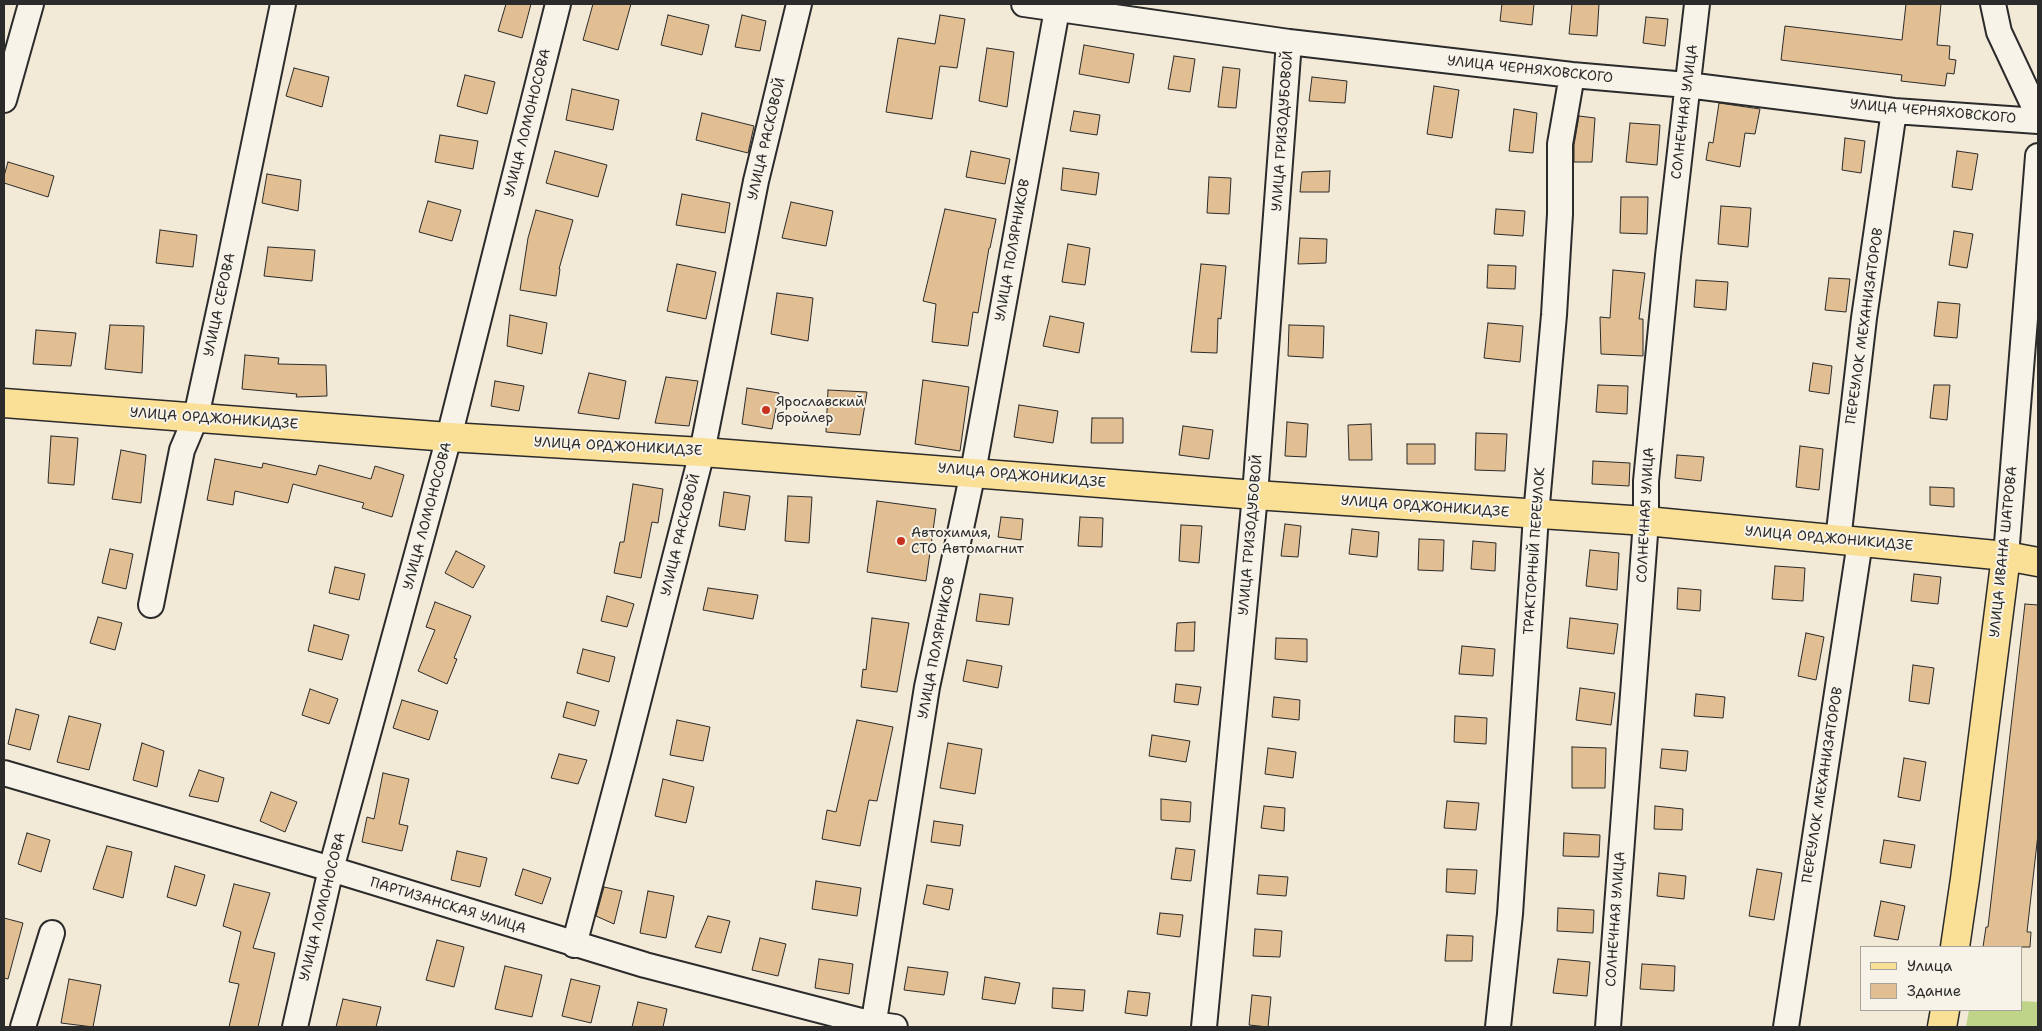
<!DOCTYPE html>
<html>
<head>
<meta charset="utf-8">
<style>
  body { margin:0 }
  #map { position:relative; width:2042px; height:1031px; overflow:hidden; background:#f3e9d7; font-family:"Shantell Sans",sans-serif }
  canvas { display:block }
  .frame { position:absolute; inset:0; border:5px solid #2b2b2b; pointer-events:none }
  .legend { position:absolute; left:1860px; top:946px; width:162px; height:65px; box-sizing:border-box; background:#f7f3e8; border:1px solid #a5a39c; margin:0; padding:6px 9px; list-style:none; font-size:15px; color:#2b2b2b }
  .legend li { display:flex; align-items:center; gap:10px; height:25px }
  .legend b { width:25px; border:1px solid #a5a39c }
</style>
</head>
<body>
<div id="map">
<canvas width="2042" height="1031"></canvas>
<div class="frame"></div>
<ul class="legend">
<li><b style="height:6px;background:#fadf96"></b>Улица</li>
<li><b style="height:14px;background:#e1bf93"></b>Здание</li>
</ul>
</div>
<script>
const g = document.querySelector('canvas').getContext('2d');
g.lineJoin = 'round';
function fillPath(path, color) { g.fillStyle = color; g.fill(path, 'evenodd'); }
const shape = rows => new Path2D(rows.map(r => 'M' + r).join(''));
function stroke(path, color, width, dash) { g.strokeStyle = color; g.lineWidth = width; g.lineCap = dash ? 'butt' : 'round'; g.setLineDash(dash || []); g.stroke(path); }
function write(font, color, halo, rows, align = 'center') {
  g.font = font + ' "Shantell Sans",sans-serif'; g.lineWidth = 4; g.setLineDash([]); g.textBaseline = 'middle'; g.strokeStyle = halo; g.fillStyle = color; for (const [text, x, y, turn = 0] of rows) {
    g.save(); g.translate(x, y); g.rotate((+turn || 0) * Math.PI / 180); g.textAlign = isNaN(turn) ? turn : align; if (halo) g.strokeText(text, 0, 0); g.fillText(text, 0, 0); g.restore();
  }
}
fillPath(shape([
  [2021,1001,2038,1002,2038,1027,1966,1027,1969,1010,2021,1010]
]), '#bfd389');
const building = shape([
  [506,4,531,4,522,38,498,31,506,4],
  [593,4,631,4,618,50,583,40,593,4],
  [1502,4,1534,4,1532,25,1500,21,1502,4],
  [1572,4,1599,4,1597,36,1569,34,1572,4],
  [1906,4,1941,4,1937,45,1950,46,1949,59,1956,60,1954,74,1947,73,1945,86,1901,81,1902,75,1781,60,1785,26,1902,40,1906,4],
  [668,15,709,25,702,55,661,45,668,15],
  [742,15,766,21,760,51,735,47,742,15],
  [940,15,965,19,957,68,940,66,932,119,886,112,898,38,935,44,940,15],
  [1646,17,1668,19,1665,46,1643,43,1646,17],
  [1084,45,1134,54,1129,83,1079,74,1084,45],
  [987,48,1014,52,1007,107,979,101,987,48],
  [1174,56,1195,59,1190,92,1168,89,1174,56],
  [1223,67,1240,69,1236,108,1218,107,1223,67],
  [294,68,329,77,322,107,286,96,294,68],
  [465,75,495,82,487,114,457,106,465,75],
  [1312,77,1347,81,1345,103,1309,101,1312,77],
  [1434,86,1459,90,1452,138,1427,134,1434,86],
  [572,89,619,100,613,130,566,120,572,89],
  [1719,103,1760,109,1755,134,1745,133,1740,167,1706,160,1709,142,1713,143,1719,103],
  [1514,109,1537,113,1533,153,1509,151,1514,109],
  [1074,111,1100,115,1097,135,1070,131,1074,111],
  [702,113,754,126,748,153,696,140,702,113],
  [1579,116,1595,118,1592,162,1574,162,1574,145,1579,116],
  [1630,123,1660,125,1657,165,1626,162,1630,123],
  [440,135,478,141,473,169,435,162,440,135],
  [1845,138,1865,141,1861,173,1842,170,1845,138],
  [555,151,607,165,598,197,546,183,555,151],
  [971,151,1010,159,1005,184,966,177,971,151],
  [1957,151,1978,154,1972,190,1952,187,1957,151],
  [8,162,54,176,48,197,4,183,4,176,8,162],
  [1063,168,1099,173,1096,195,1061,190,1063,168],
  [1330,171,1329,192,1300,192,1302,172,1330,171],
  [267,174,301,180,298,211,262,203,267,174],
  [1209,177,1231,178,1229,214,1207,213,1209,177],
  [682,194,730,203,725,233,676,225,682,194],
  [1621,197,1648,197,1647,234,1620,233,1621,197],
  [428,201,461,210,452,241,419,232,428,201],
  [791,202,833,211,826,246,782,238,791,202],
  [1721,206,1751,208,1748,247,1718,244,1721,206],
  [945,209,996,219,990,248,989,248,978,313,973,312,968,346,932,342,936,304,923,301,945,209],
  [1496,209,1525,211,1523,236,1494,234,1496,209],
  [536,210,573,220,559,269,560,269,556,296,520,290,528,238,536,210],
  [160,230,197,235,193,267,156,263,160,230],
  [1954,231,1973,234,1967,268,1949,265,1954,231],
  [1300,238,1327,239,1326,263,1298,264,1300,238],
  [1068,244,1090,248,1085,285,1062,282,1068,244],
  [268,247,315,250,312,281,264,276,268,247],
  [677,264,716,272,706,319,667,311,677,264],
  [1201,264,1226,266,1221,319,1218,318,1217,353,1191,352,1201,264],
  [1488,265,1516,266,1515,289,1487,288,1488,265],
  [1613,270,1645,273,1639,319,1643,319,1643,356,1601,354,1600,317,1610,318,1613,270],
  [1829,278,1850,279,1846,312,1825,310,1829,278],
  [1696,280,1728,282,1726,310,1694,307,1696,280],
  [777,293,813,298,808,341,771,334,777,293],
  [1938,302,1960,304,1957,338,1934,336,1938,302],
  [510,315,547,323,542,354,507,346,510,315],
  [1050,316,1084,323,1079,353,1043,346,1050,316],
  [1488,323,1523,326,1520,362,1484,358,1488,323],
  [110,325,144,326,142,373,105,369,110,325],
  [1289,325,1324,326,1323,358,1288,356,1289,325],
  [36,330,76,333,71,366,33,364,36,330],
  [245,355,279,358,278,364,326,365,327,396,296,397,297,394,242,389,245,355],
  [1813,363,1832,366,1829,394,1809,391,1813,363],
  [589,373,626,381,619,419,578,413,589,373],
  [666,377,698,381,689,426,655,423,666,377],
  [923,380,969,387,960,451,915,444,923,380],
  [495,381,524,386,519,411,491,406,495,381],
  [1598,385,1628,386,1627,414,1596,412,1598,385],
  [1934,385,1950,385,1947,420,1930,418,1934,385],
  [747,388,779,393,772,429,742,424,747,388],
  [828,390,867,392,860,435,826,432,828,390],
  [1019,405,1058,411,1053,443,1014,437,1019,405],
  [1092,418,1123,418,1123,443,1091,443,1092,418],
  [1287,422,1308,424,1306,457,1285,456,1287,422],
  [1371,424,1372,460,1349,460,1348,425,1371,424],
  [1183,426,1213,430,1209,459,1179,455,1183,426],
  [1476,433,1507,434,1505,471,1475,470,1476,433],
  [51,436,78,438,74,485,48,483,51,436],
  [1407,444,1435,444,1435,464,1407,464,1407,444],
  [1800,446,1823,449,1819,490,1796,487,1800,446],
  [121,450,146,455,141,503,112,499,121,450],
  [1677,455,1704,457,1701,481,1675,478,1677,455],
  [215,459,262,468,263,463,316,475,319,465,371,479,375,466,404,475,392,517,362,508,364,503,293,484,288,503,235,491,233,505,207,500,215,459],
  [1593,461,1630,463,1629,486,1592,484,1593,461],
  [633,484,663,489,658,523,652,522,641,578,614,573,620,542,624,542,633,484],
  [1930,487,1954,488,1954,507,1930,505,1930,487],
  [724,492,750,496,745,530,719,526,724,492],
  [788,496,812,497,809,543,785,541,788,496],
  [877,501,936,509,926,581,867,572,877,501],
  [1001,517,1023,519,1021,540,998,537,1001,517],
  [1080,517,1103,518,1102,547,1078,546,1080,517],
  [1285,524,1301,526,1298,557,1281,556,1285,524],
  [1181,525,1202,526,1199,563,1179,561,1181,525],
  [1352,529,1379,532,1377,557,1349,554,1352,529],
  [1419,539,1444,540,1443,571,1418,570,1419,539],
  [1473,541,1496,543,1495,571,1471,569,1473,541],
  [110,549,133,554,126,589,102,583,110,549],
  [1590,550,1619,553,1617,590,1586,586,1590,550],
  [456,551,485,566,473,588,445,573,456,551],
  [1775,566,1805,568,1803,601,1772,599,1775,566],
  [335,567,365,574,359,600,329,593,335,567],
  [1914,574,1941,577,1938,604,1911,601,1914,574],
  [708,588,758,595,753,619,703,610,708,588],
  [1678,588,1701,590,1700,611,1677,609,1678,588],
  [980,594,1013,598,1009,625,976,621,980,594],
  [607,596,634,604,627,627,601,621,607,596],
  [435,602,471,616,454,658,457,659,447,684,418,671,435,630,426,627,435,602],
  [2025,604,2038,605,2038,834,2027,932,2031,932,2030,947,1983,947,1986,927,1988,927,2025,604],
  [98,617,122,623,115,650,90,643,98,617],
  [872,618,909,623,897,692,861,687,863,669,866,670,872,618],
  [1570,618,1618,624,1614,654,1567,648,1570,618],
  [1195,622,1194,651,1175,651,1177,623,1195,622],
  [314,625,349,635,342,660,308,651,314,625],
  [1806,633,1824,637,1816,680,1798,676,1806,633],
  [1276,638,1307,639,1307,662,1275,659,1276,638],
  [1462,646,1495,649,1493,676,1459,674,1462,646],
  [583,649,615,657,609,682,577,673,583,649],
  [967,660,1002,666,998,688,963,681,967,660],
  [1913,665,1934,668,1929,704,1909,701,1913,665],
  [1176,684,1201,687,1198,705,1174,702,1176,684],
  [1580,688,1615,693,1611,725,1576,720,1580,688],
  [310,689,338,699,329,724,302,715,310,689],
  [1696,694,1725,697,1723,718,1694,716,1696,694],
  [1274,697,1300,700,1299,720,1272,717,1274,697],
  [402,700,438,711,429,740,393,728,402,700],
  [567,702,599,711,595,726,563,717,567,702],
  [16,709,39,715,30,750,8,744,16,709],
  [69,716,101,724,89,770,57,762,69,716],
  [1455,716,1487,718,1486,744,1454,742,1455,716],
  [677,720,710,727,703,761,670,755,677,720],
  [857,720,893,727,877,801,869,800,860,846,822,839,827,810,836,812,857,720],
  [1152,735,1190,741,1186,762,1149,756,1152,735],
  [142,743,164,751,157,787,133,780,142,743],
  [948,743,982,749,975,794,940,788,948,743],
  [1572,747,1606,748,1605,788,1572,788,1572,747],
  [1268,748,1296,752,1293,778,1265,774,1268,748],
  [1662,749,1688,751,1686,771,1660,768,1662,749],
  [559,754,587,760,578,784,551,778,559,754],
  [1904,758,1926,762,1920,801,1898,797,1904,758],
  [199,770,224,778,218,802,189,796,199,770],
  [383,773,409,779,399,824,408,826,402,851,362,842,367,817,374,819,383,773],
  [663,779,694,787,686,823,655,816,663,779],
  [271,792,297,802,285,832,260,821,271,792],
  [1161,799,1191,802,1190,822,1161,820,1161,799],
  [1447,801,1479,803,1476,830,1444,828,1447,801],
  [1264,806,1285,808,1284,831,1261,828,1264,806],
  [1655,806,1683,809,1682,830,1654,829,1655,806],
  [934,821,963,825,960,846,931,842,934,821],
  [27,833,50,840,41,872,18,864,27,833],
  [1564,833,1600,835,1599,857,1563,856,1564,833],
  [1884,840,1915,845,1911,868,1880,863,1884,840],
  [107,846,132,852,123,898,93,889,107,846],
  [1176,848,1195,850,1191,881,1171,879,1176,848],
  [457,851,487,858,480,887,451,880,457,851],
  [175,866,205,875,196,906,167,897,175,866],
  [523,869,551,878,542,904,515,895,523,869],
  [1447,869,1477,870,1475,894,1446,892,1447,869],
  [1757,869,1782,873,1774,920,1749,916,1757,869],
  [1659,873,1686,876,1684,899,1657,896,1659,873],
  [1259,875,1288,877,1286,896,1257,894,1259,875],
  [816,881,861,888,857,916,812,909,816,881],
  [234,884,270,893,253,948,275,953,258,1027,229,1027,239,984,229,982,241,932,223,926,234,884],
  [927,885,953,889,949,910,923,904,927,885],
  [604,887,622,891,614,924,596,916,604,887],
  [648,891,674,896,666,938,640,933,648,891],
  [1881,901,1905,906,1898,940,1874,936,1881,901],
  [1558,908,1594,910,1593,933,1557,931,1558,908],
  [1160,913,1183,915,1180,937,1157,934,1160,913],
  [708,916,730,921,721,953,695,947,708,916],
  [4,918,23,923,8,979,4,978,4,918],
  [1255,929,1282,931,1280,957,1253,956,1255,929],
  [1447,935,1473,936,1472,961,1445,961,1447,935],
  [760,938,786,944,778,976,752,970,760,938],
  [437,940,464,947,454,987,426,980,437,940],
  [819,959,853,964,849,994,815,988,819,959],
  [1558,959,1590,962,1587,996,1553,993,1558,959],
  [1642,964,1675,966,1674,991,1640,989,1642,964],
  [505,966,542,975,532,1017,495,1009,505,966],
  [908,967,948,972,944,995,904,990,908,967],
  [985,977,1020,983,1015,1004,982,999,985,977],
  [69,979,101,985,93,1027,61,1023,69,979],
  [571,979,600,986,591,1023,562,1016,571,979],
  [1053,988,1085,990,1083,1011,1052,1008,1053,988],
  [1128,991,1150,993,1147,1016,1125,1013,1128,991],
  [1252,995,1271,997,1268,1027,1249,1025,1252,995],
  [343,999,381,1007,376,1027,336,1027,343,999],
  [638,1002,667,1009,663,1027,632,1027,638,1002]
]);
fillPath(building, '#e1bf93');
stroke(building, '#2b2b2b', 1);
const minor = shape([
  [1024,4,1289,42,1572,75,1687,85,1894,111,2038,121],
  [1993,4,1999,32,2038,115],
  [4,100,31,4],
  [1838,540,1864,318,1894,111],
  [2006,556,2038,156],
  [151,605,182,450,196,417,228,270,283,4],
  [4,773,331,869,645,965,873,1024,895,1027],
  [574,945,624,757,702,452,756,181,799,4],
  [23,1027,52,933],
  [295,1027,331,869,449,437,558,4],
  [873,1027,927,687,973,472,1058,4],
  [1204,1027,1255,495,1289,42],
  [1498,1027,1510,914,1536,515,1554,315,1560,214,1560,144,1572,75],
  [1608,1027,1646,521,1646,481,1668,256,1697,4],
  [1786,1027,1860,542]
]);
const major = shape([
  [4,403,449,437,702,452,1255,495,1646,521,2006,556,2038,562],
  [1955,947,1965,879,2006,556],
  [1942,1027,1945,1010]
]);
stroke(minor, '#2b2b2b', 28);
stroke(major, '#2b2b2b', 31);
stroke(minor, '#f7f3e8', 24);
stroke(major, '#fadf96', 28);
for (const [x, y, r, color] of [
  [766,410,5,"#c8321e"],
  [901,541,5,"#c8321e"]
]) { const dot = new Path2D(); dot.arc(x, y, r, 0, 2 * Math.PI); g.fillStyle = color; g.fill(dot); stroke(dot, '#f7f3e8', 2); }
write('14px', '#2b2b2b', '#f7f3e8', [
  ["УЛИЦА ЧЕРНЯХОВСКОГО",1530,70,6],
  ["СОЛНЕЧНАЯ УЛИЦА",1685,112,-83],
  ["УЛИЦА ЧЕРНЯХОВСКОГО",1933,112,5],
  ["УЛИЦА ЛОМОНОСОВА",528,123,-76],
  ["УЛИЦА ГРИЗОДУБОВОЙ",1283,131,-86],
  ["УЛИЦА РАСКОВОЙ",767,139,-77],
  ["УЛИЦА ПОЛЯРНИКОВ",1013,250,-80],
  ["УЛИЦА СЕРОВА",220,305,-78],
  ["ПЕРЕУЛОК МЕХАНИЗАТОРОВ",1865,326,-82],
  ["УЛИЦА ОРДЖОНИКИДЗЕ",214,419,4],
  ["УЛИЦА ОРДЖОНИКИДЗЕ",618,447,3],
  ["УЛИЦА ОРДЖОНИКИДЗЕ",1022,476,5],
  ["УЛИЦА ОРДЖОНИКИДЗЕ",1425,507,4],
  ["СОЛНЕЧНАЯ УЛИЦА",1646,515,-87],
  ["УЛИЦА ЛОМОНОСОВА",428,516,-75],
  ["УЛИЦА РАСКОВОЙ",681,535,-76],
  ["УЛИЦА ГРИЗОДУБОВОЙ",1251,535,-85],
  ["УЛИЦА ОРДЖОНИКИДЗЕ",1829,539,5],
  ["ТРАКТОРНЫЙ ПЕРЕУЛОК",1535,551,-86],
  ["УЛИЦА ИВАНА ШАТРОВА",2004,552,-84],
  ["УЛИЦА ПОЛЯРНИКОВ",937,648,-79],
  ["ПЕРЕУЛОК МЕХАНИЗАТОРОВ",1823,785,-81],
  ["ПАРТИЗАНСКАЯ УЛИЦА",448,906,17],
  ["УЛИЦА ЛОМОНОСОВА",323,907,-76],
  ["СОЛНЕЧНАЯ УЛИЦА",1616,919,-86]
]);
write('14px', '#2b2b2b', '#f7f3e8', [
  ["Ярославский",776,402],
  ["бройлер",776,418],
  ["Автохимия,",911,533],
  ["СТО Автомагнит",911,549]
], 'left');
</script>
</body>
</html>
